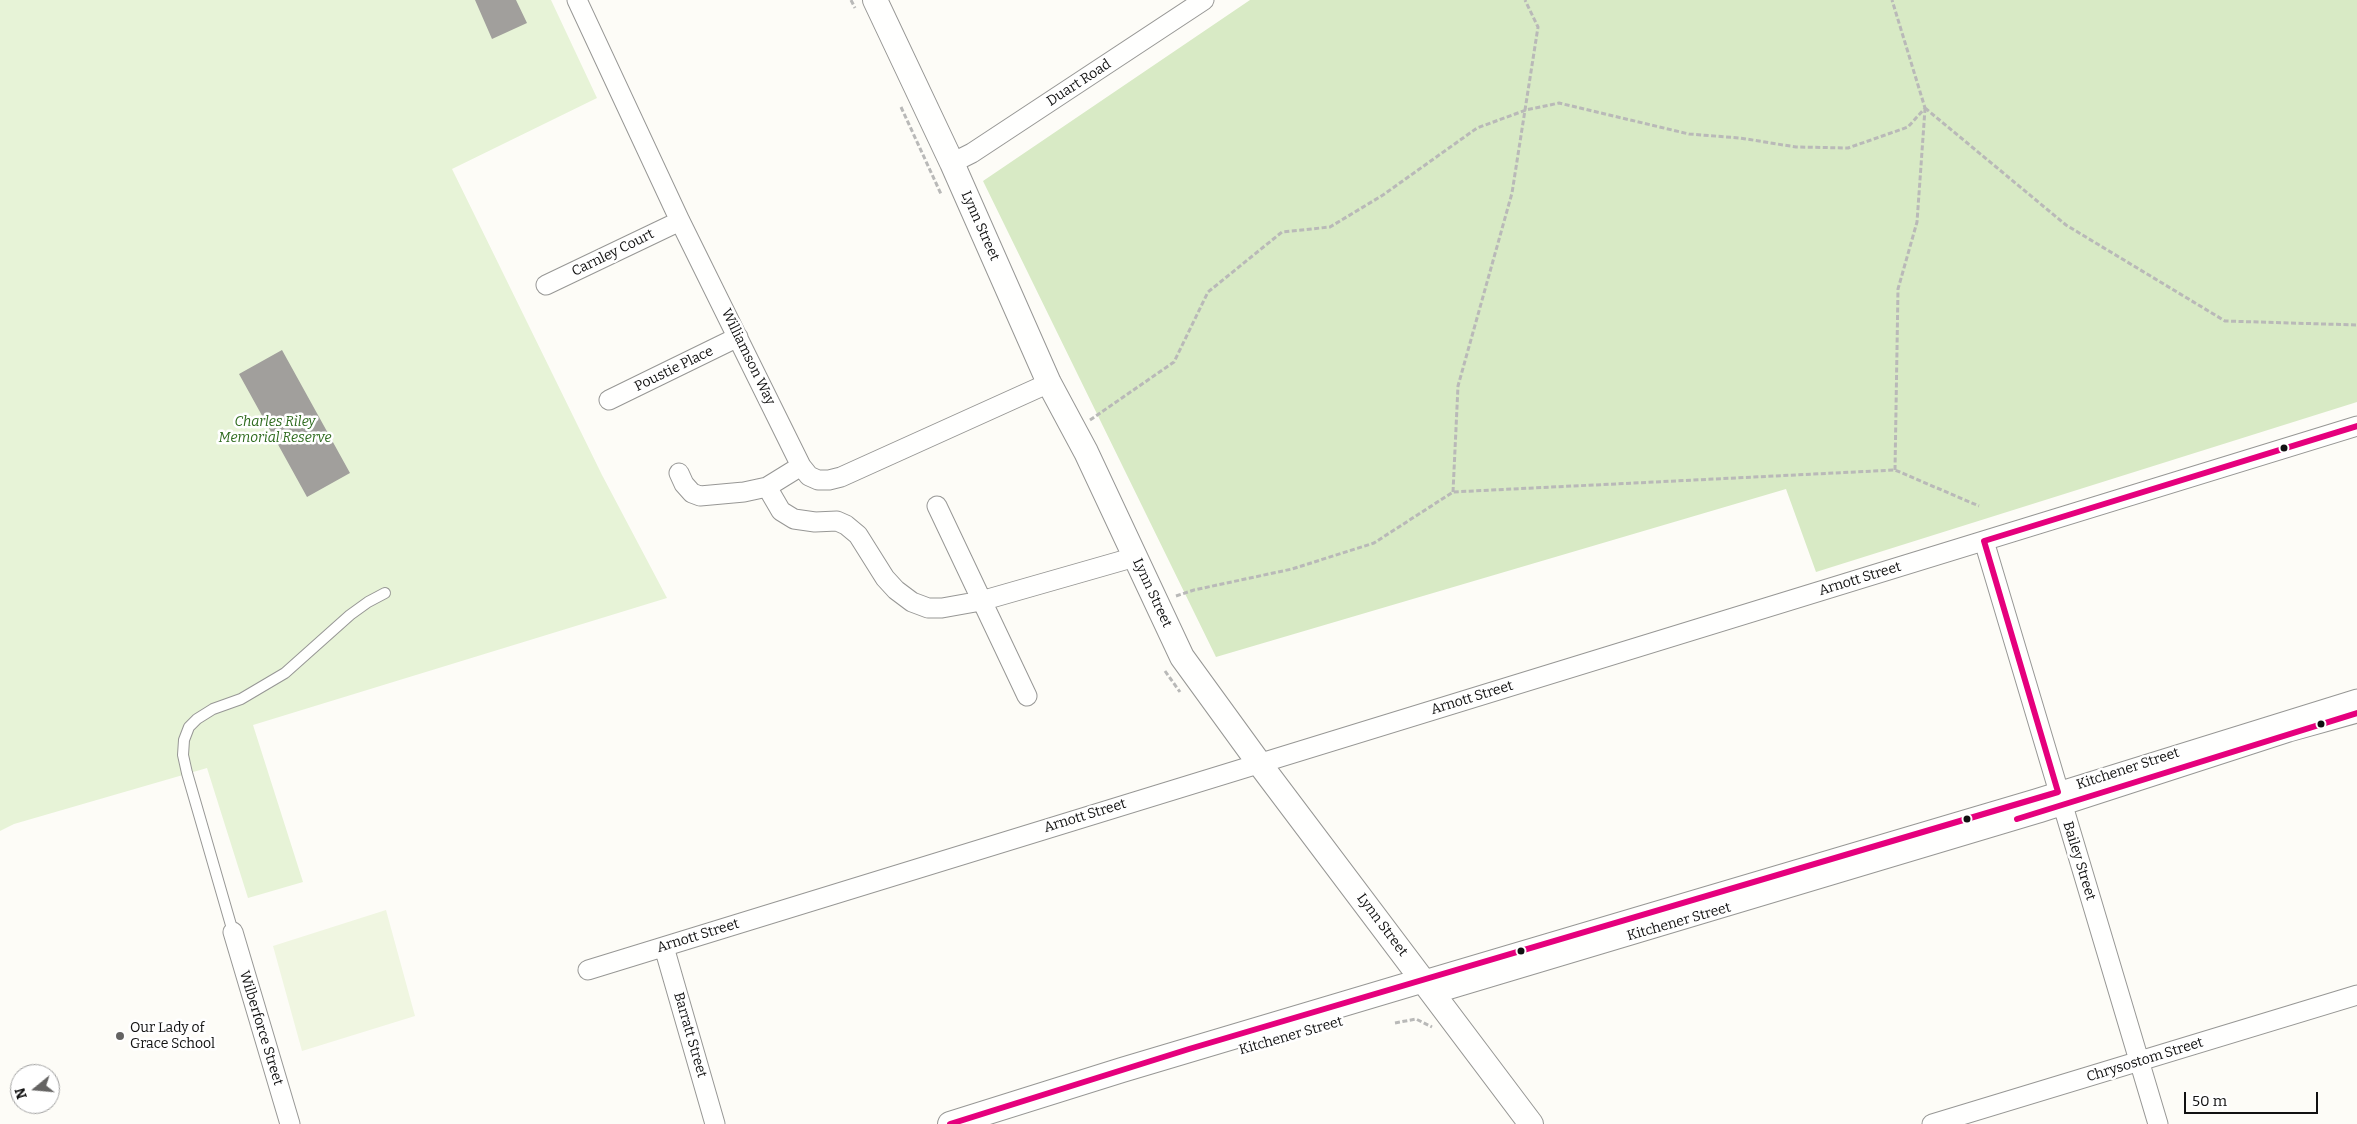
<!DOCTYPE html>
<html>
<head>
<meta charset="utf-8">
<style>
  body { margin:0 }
  #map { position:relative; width:2357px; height:1124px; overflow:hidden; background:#fdfcf7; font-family:Bitter,serif }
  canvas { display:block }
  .north { position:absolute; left:10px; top:1064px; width:50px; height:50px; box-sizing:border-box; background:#fff; border:1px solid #a0a0a0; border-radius:50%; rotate:253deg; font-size:14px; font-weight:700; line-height:20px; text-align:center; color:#111 }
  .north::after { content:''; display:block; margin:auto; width:18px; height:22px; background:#646362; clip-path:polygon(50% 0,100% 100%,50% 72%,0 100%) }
  .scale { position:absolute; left:2184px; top:1092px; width:134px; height:22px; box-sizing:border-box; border:2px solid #111; border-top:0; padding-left:6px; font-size:15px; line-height:18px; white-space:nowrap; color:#111; -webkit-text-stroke:4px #fff; paint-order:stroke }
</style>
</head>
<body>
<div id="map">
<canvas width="2357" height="1124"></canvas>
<div class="north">N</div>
<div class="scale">50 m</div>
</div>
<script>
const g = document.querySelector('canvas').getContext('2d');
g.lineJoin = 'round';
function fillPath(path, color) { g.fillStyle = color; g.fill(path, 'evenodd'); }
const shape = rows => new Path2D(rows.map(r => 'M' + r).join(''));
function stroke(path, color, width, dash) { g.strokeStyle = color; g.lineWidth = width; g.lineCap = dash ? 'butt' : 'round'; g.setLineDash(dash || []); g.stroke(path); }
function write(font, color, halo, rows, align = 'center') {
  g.font = font + ' Bitter,serif'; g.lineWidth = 5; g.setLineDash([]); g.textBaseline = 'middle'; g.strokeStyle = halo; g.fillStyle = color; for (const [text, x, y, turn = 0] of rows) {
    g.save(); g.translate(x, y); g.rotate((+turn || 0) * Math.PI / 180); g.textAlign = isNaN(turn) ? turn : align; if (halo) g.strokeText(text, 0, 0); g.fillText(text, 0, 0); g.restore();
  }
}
fillPath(shape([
  [0,0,551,0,597,98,452,169,602,475,667,598,253,725,303,882,248,898,207,768,14,824,0,831]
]), '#e7f3d7');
fillPath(shape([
  [1250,0,2357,0,2357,402,1816,572,1786,489,1216,657,983,181]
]), '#d8eac5');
fillPath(shape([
  [386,910,415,1016,302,1051,273,946]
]), '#f0f6e1');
fillPath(shape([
  [475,0,516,0,527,23,492,39],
  [282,350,350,473,307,497,239,374]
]), '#a19f9c');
const service = shape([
  [233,932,187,773,183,755,184,740,189,727,197,719,213,709,241,699,285,673,350,615,368,602,385,593]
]);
const minor = shape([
  [577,0,680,221,801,466,809,476,818,480,829,480,841,477,1049,383],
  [952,163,972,153,1204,0],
  [546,285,680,221],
  [609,400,738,337],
  [679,473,684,484,692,493,700,496,744,492,767,487,801,466],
  [767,487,781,511,794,519,815,522,837,521,846,525,858,535,885,578,896,590,912,602,928,608,942,608,981,601,1135,557],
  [937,506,1027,696],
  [1984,541,2158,1124],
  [233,932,290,1124],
  [664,947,715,1124],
  [588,970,2357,426],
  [1424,980,2035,799,2357,699],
  [1434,994,2039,813,2289,732,2357,713],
  [1932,1124,2357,995]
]);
const tertiary = shape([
  [875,0,952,163,1049,383,1086,452,1182,657,1259,763,1531,1124],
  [950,1124,1122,1070,1424,980]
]);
stroke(service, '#979795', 12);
stroke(minor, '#979795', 21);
stroke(tertiary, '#979795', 26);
stroke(shape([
  [851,0,855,8],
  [901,107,941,194],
  [1925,108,2066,225,2225,321,2357,325],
  [1090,420,1174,362,1208,292,1282,232,1330,227,1383,195,1477,128,1526,110,1559,103,1689,134,1740,138,1796,147,1848,148,1908,127,1925,108,1892,0],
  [1895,470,1898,289,1917,222,1925,109],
  [1453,492,1458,386,1512,193,1538,27,1525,0],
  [1176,596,1194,590,1292,569,1374,543,1453,492,1895,470,1979,506],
  [1165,671,1180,692],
  [1395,1023,1416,1019,1432,1027]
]), '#b9b9b8', 3, [5, 2.5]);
stroke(service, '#fffffe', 10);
stroke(minor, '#fffffe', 19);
stroke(tertiary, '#fffffe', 24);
stroke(shape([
  [2017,819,2357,713],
  [950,1124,1189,1049,2058,792,1984,541,2357,426]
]), '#e5007d', 6);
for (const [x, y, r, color] of [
  [2284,448,4.5,"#111"],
  [2321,724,4.5,"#111"],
  [1967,819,4.5,"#111"],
  [1521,951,4.5,"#111"],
  [120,1036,5,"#646362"]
]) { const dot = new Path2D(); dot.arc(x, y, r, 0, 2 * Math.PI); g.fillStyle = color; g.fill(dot); stroke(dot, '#fff', 2); }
write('14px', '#111', '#fff', [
  ["Duart Road",1079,83,-33],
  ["Lynn Street",980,226,66],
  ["Carnley Court",613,253,-26],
  ["Williamson Way",748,357,64],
  ["Poustie Place",674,369,-26],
  ["Arnott Street",1860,579,-17],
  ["Lynn Street",1152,593,65],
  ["Arnott Street",1472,698,-17],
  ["Kitchener Street",2128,769,-18],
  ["Arnott Street",1085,816,-17],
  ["Bailey Street",2079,861,73],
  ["Kitchener Street",1679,922,-16],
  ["Lynn Street",1382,925,53],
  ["Arnott Street",698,936,-17],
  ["Wilberforce Street",261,1028,73],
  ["Barratt Street",690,1035,74],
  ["Kitchener Street",1291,1036,-16],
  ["Chrysostom Street",2145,1060,-17]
]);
write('italic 14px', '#2f6b1f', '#fff', [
  ["Charles Riley",275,422],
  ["Memorial Reserve",275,438]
]);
write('14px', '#111', '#fff', [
  ["Our Lady of",130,1028],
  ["Grace School",130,1044]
], 'left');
</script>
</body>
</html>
